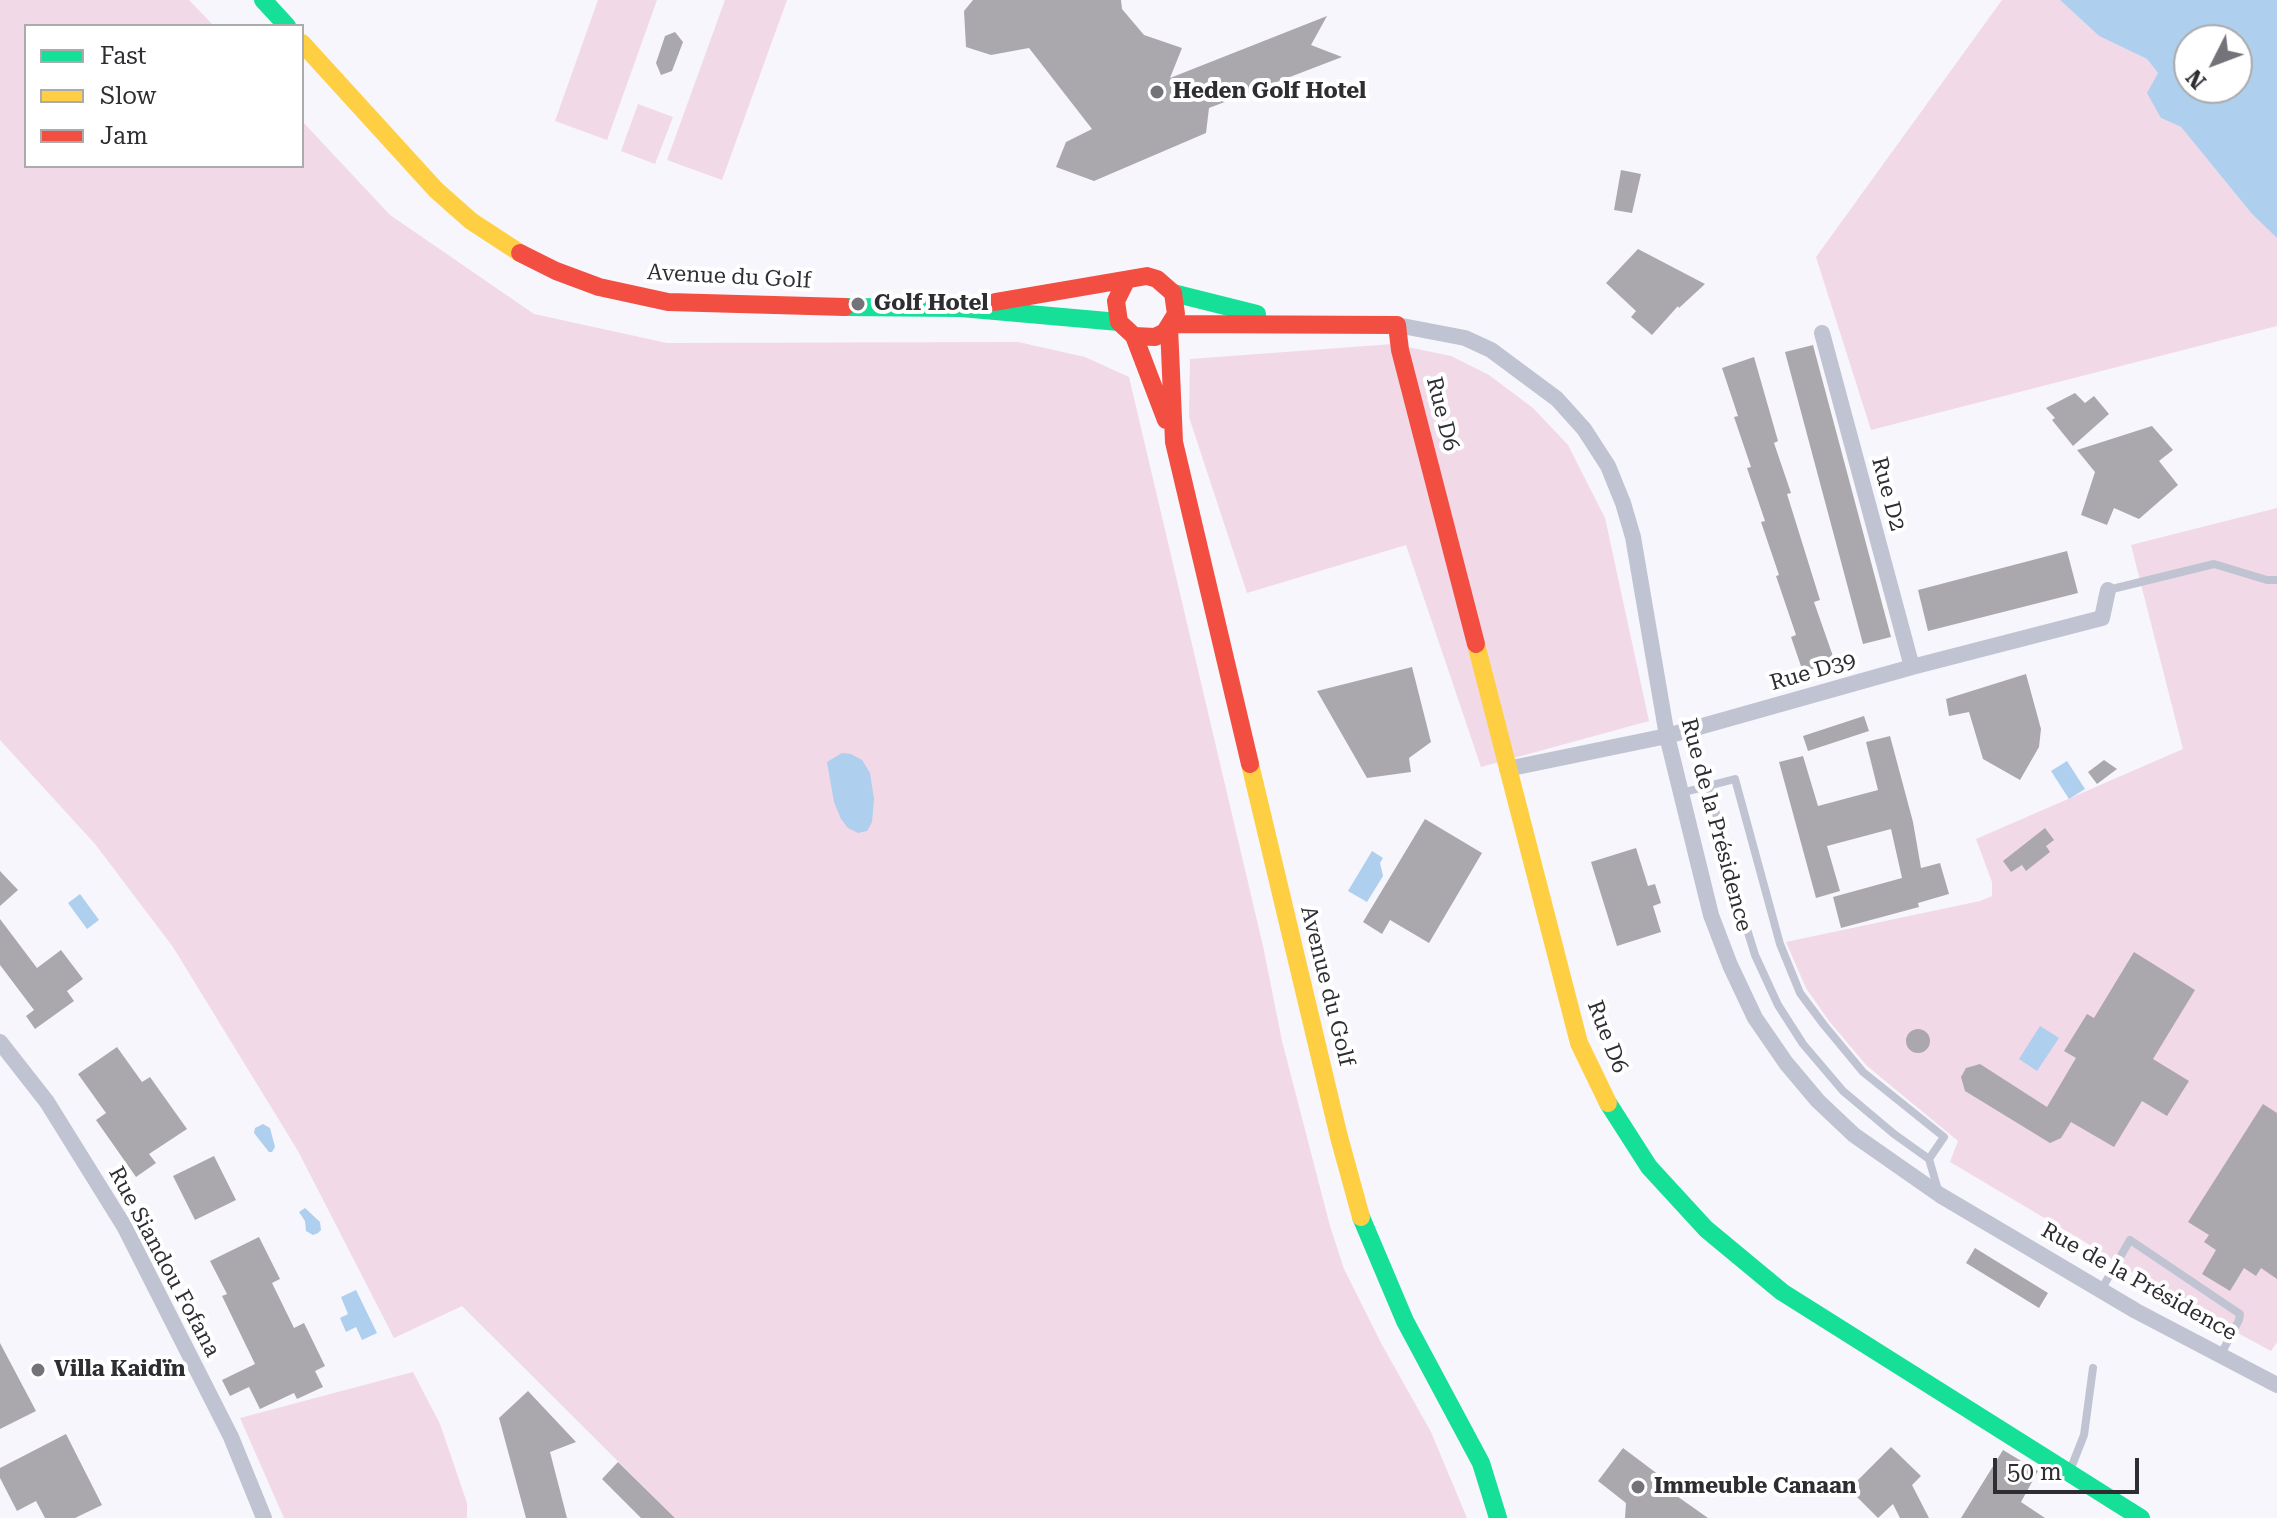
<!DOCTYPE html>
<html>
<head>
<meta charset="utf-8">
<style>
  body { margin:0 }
  #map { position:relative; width:2277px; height:1518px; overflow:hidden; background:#f7f6fc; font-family:"Roboto Serif",serif }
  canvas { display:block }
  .legend { position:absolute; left:24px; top:24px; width:280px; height:144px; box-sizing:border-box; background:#fff; border:2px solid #ababad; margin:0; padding:10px 14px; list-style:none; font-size:24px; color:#2e2d32 }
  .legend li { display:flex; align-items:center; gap:16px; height:40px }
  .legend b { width:40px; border:2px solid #ababad }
  .north { position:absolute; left:2173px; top:24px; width:80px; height:80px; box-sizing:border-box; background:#fff; border:2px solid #ababad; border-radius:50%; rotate:228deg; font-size:22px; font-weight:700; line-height:32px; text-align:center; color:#2e2d32 }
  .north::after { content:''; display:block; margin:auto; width:28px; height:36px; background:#747379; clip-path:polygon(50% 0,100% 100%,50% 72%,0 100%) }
  .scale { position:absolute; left:1993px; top:1458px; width:146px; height:36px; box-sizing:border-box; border:4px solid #2e2d32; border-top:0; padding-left:10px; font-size:24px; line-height:28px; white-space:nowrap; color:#2e2d32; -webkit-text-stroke:6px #fff; paint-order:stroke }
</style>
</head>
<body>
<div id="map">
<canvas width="2277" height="1518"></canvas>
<ul class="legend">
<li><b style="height:10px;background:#16e098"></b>Fast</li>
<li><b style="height:10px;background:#ffcf43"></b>Slow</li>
<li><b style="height:10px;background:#f24e42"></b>Jam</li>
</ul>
<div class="north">N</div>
<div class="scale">50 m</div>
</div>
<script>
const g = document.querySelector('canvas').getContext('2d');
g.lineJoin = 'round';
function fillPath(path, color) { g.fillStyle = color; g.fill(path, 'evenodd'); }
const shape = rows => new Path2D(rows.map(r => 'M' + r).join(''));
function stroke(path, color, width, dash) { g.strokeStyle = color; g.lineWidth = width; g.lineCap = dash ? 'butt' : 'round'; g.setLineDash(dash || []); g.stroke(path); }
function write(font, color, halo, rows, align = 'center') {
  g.font = font + ' "Roboto Serif",serif'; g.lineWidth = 8; g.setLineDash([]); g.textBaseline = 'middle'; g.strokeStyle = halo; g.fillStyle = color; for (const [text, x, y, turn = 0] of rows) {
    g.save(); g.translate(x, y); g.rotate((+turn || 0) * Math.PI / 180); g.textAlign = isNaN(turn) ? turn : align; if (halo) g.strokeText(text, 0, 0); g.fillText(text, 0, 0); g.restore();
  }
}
fillPath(shape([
  [0,0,189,0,214,26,26,26,26,166,302,166,302,121,390,215,534,314,667,343,1018,342,1085,357,1129,377,1263,946,1282,1041,1330,1226,1344,1269,1381,1343,1431,1432,1467,1518,675,1518,462,1306,394,1338,298,1151,173,947,95,844,0,740],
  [598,0,657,0,607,140,555,121],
  [725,0,787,0,722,180,667,160],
  [2002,0,2060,0,2099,36,2147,59,2158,73,2161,118,2181,127,2252,214,2277,238,2277,326,1871,430,1816,257],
  [638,104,673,117,655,164,621,151],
  [1393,344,1451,356,1489,375,1533,408,1568,445,1605,518,1649,721,1481,767,1406,545,1247,593,1189,417,1190,359],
  [2277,508,2277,1342,2271,1351,2173,1298,2085,1242,1950,1162,1958,1141,1867,1066,1829,1021,1806,988,1786,942,1980,901,1992,896,1992,882,1976,839,2183,749,2131,545],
  [413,1372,440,1424,467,1503,467,1518,284,1518,240,1418]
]), '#f2d9e7');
fillPath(shape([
  [2060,0,2277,0,2277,238,2252,214,2181,127,2161,118,2147,93,2158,73,2147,59,2099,36],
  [2189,40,2237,40,2237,88,2189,88],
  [842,753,851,754,862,760,870,773,874,799,872,822,867,831,858,833,848,828,841,819,834,802,827,762],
  [2067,761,2085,789,2069,799,2051,771],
  [1372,851,1383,858,1380,863,1383,876,1367,902,1348,891],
  [80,894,99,920,87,929,68,903],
  [2040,1026,2059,1038,2037,1071,2019,1059],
  [263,1124,270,1128,275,1147,272,1152,269,1152,254,1133,255,1128],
  [305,1208,320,1222,321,1230,318,1233,313,1235,306,1231,305,1221,299,1212],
  [356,1290,377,1333,362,1340,356,1327,346,1332,340,1318,348,1314,341,1297]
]), '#aecfed');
fillPath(shape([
  [973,0,1121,0,1122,9,1144,35,1182,48,1170,78,1327,16,1311,45,1342,57,1209,108,1206,133,1094,181,1056,167,1066,142,1092,129,1029,48,991,55,966,47,964,11],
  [675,32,683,42,672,71,661,75,656,63,665,36],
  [1621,170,1641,174,1632,213,1614,210],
  [1638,249,1705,284,1679,308,1678,306,1652,335,1631,317,1636,311,1606,283],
  [1813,345,1891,637,1863,644,1785,352],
  [1754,357,1778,441,1774,443,1791,493,1787,494,1820,600,1814,602,1835,662,1803,672,1791,637,1796,635,1776,576,1779,575,1761,522,1765,521,1747,468,1751,467,1734,417,1738,416,1722,368],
  [2075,393,2085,403,2094,396,2109,414,2073,446,2052,420,2055,418,2046,408],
  [2152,426,2173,450,2159,461,2178,485,2139,519,2114,508,2107,525,2081,515,2095,472,2077,450],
  [2067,551,2078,593,1928,631,1918,590],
  [1412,667,1431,742,1409,758,1411,772,1367,778,1317,691],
  [2026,674,2041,729,2039,747,2020,780,1983,759,1969,712,1949,716,1946,699],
  [1864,716,1869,731,1808,751,1803,736],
  [1890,736,1913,822,1921,868,1940,863,1949,894,1918,903,1919,907,1841,928,1833,897,1902,878,1891,829,1827,846,1840,891,1816,898,1779,762,1803,756,1818,806,1878,790,1866,742],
  [2104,760,2117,769,2097,784,2088,772],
  [1425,819,1482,853,1429,943,1390,920,1382,934,1363,922],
  [2045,828,2054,840,2046,846,2050,852,2026,871,2022,865,2011,872,2003,861],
  [1636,848,1648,886,1655,884,1661,903,1653,906,1661,932,1617,946,1591,862],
  [0,871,18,890,0,906],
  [0,919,37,968,61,950,83,979,67,991,74,1001,35,1029,26,1016,34,1010,0,965],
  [2134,952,2195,990,2153,1059,2189,1081,2167,1116,2142,1101,2114,1147,2071,1122,2061,1138,2050,1143,1965,1091,1961,1077,1966,1068,1980,1064,2047,1107,2076,1058,2064,1051,2087,1014,2094,1018],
  '1906 1041a12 12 0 1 1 24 0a12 12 0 1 1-24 0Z',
  [117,1047,142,1082,150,1077,187,1129,149,1154,156,1163,136,1177,96,1120,106,1113,78,1074],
  [2263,1104,2277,1113,2277,1279,2261,1268,2256,1276,2244,1268,2230,1291,2202,1274,2216,1250,2204,1242,2209,1235,2188,1222],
  [214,1156,236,1200,195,1220,173,1176],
  [259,1237,280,1279,272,1283,294,1328,304,1323,325,1366,315,1371,323,1387,297,1399,294,1393,260,1409,249,1387,230,1396,222,1380,255,1364,222,1296,227,1294,210,1261],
  [1975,1248,2048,1293,2039,1308,1966,1263],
  [0,1343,36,1411,0,1429],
  [528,1391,576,1442,550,1452,567,1518,526,1518,499,1418],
  [66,1434,102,1505,75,1518,45,1518,36,1501,17,1511,0,1478,0,1468],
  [1891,1447,1921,1476,1912,1485,1929,1518,1900,1518,1893,1504,1878,1518,1849,1489],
  [1623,1448,1667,1481,1674,1494,1708,1518,1625,1518,1626,1503,1598,1481],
  [2003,1450,2038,1471,2021,1502,2045,1518,1961,1518],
  [618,1462,675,1518,641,1518,602,1479]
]), '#aba8ad');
stroke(shape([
  [2108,590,2214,564,2267,580,2277,580],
  [1709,786,1741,910,1755,955,1778,1005,1803,1044,1843,1091,1894,1134,1929,1159],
  [1681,793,1735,779,1780,944,1800,993,1824,1025,1863,1072,1944,1137,1929,1159,1938,1190],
  [2101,1290,2130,1240,2240,1314,2239,1320,2220,1356],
  [2071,1468,2084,1435,2093,1368]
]), '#c0c3d1', 8);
stroke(shape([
  [1397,325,1465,338,1491,350,1557,399,1584,429,1608,466,1623,503,1633,537,1667,736,1711,915,1730,965,1755,1018,1786,1063,1818,1101,1854,1135,1940,1195,2136,1311,2277,1385],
  [1822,333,1912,667],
  [1507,769,1667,736,1912,667,2102,618,2108,590],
  [0,1042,47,1102,124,1226,231,1437,264,1518]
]), '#c0c3d1', 16);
stroke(shape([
  [263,0,287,26],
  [1173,293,1257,314],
  [845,307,961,308,1119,322],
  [1608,1103,1649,1167,1706,1229,1782,1292,2141,1518],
  [1361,1217,1405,1321,1481,1463,1498,1518]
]), '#16e098', 18);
stroke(shape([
  [302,43,436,190,471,221,520,253],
  [1476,644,1579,1043,1608,1103],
  [1250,764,1339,1137,1361,1217]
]), '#ffcf43', 18);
stroke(shape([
  [520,253,556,271,599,287,668,302,845,307],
  [995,302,1147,276,1157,279,1173,293,1176,314,1165,332,1155,337,1134,336,1119,322,1116,301,1126,281],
  [1172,324,1397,325,1400,350,1476,644],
  [1169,327,1174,442,1250,764],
  [1134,336,1166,420]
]), '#f24e42', 18);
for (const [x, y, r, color] of [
  [1157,92,8,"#747379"],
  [858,304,8,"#747379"],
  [38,1370,8,"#747379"],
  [1638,1487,8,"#747379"]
]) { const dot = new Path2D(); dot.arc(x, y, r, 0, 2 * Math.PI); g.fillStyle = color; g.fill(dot); stroke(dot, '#fff', 3); }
write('bold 22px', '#2e2d32', '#fff', [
  ["Heden Golf Hotel",1173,92],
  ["Golf Hotel",874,304],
  ["Villa Kaidïn",54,1370],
  ["Immeuble Canaan",1654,1487]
], 'left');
write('22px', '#2e2d32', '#fff', [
  ["Avenue du Golf",729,277,3],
  ["Rue D6",1442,414,76],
  ["Rue D2",1888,494,75],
  ["Rue D39",1813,672,-16],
  ["Rue de la Présidence",1716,825,75],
  ["Avenue du Golf",1327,986,76],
  ["Rue D6",1607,1037,69],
  ["Rue Siandou Fofana",164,1262,62],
  ["Rue de la Présidence",2139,1282,29]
]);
</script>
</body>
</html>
